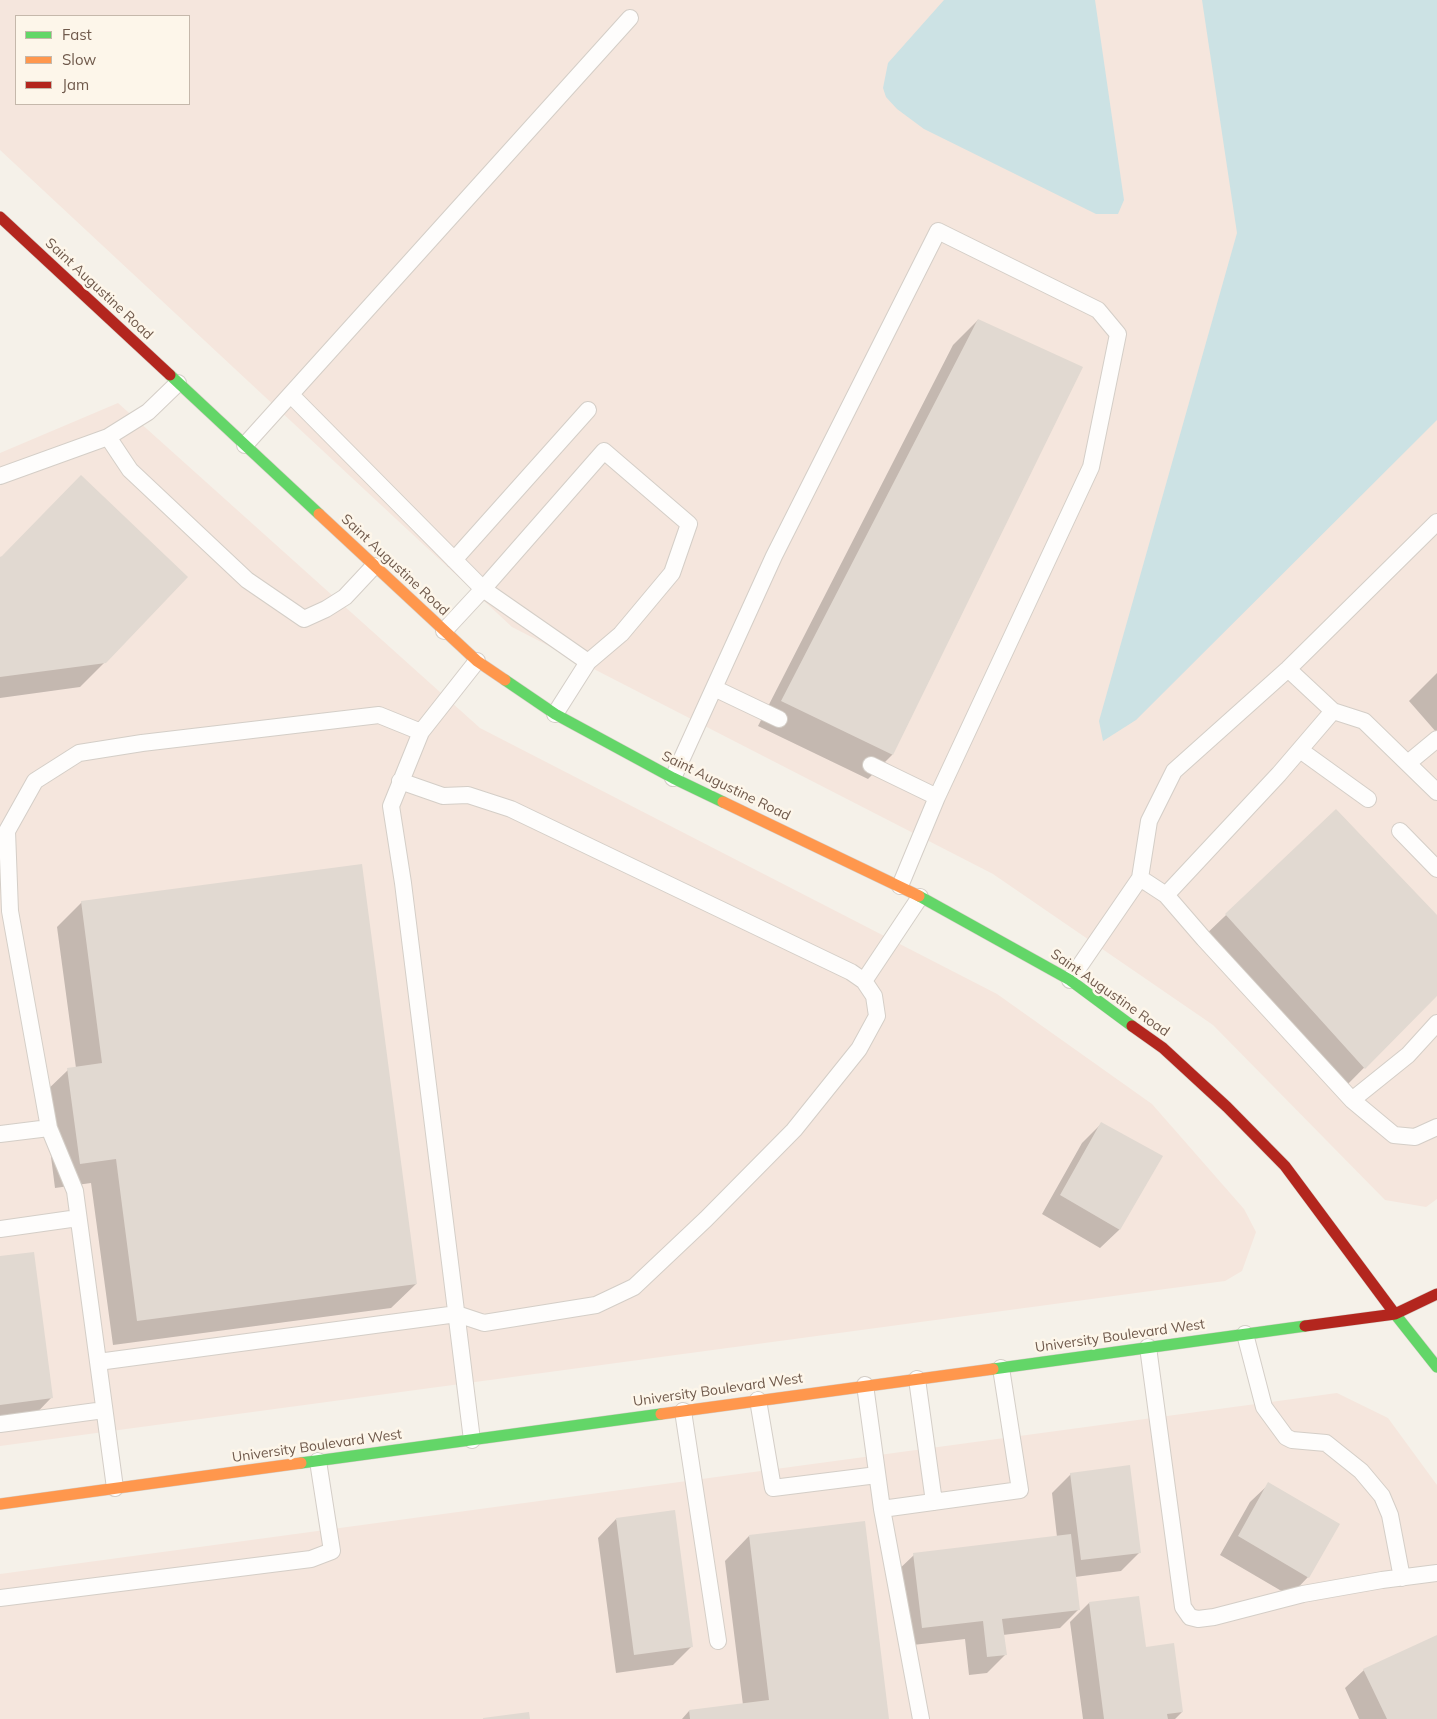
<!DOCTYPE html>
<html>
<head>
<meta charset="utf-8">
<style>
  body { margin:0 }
  #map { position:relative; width:1437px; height:1719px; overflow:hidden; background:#f5f1e9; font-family:Mulish,sans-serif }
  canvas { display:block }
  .legend { position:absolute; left:15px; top:15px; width:175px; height:90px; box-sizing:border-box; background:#fdf6ea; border:1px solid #c5b8ab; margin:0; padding:6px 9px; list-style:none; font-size:15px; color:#705a4c }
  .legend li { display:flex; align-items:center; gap:10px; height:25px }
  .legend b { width:25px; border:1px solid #c5b8ab }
</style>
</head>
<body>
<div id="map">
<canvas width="1437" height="1719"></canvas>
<ul class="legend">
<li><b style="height:6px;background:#63d668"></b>Fast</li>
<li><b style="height:6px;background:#ff974d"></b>Slow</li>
<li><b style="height:6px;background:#b3261e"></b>Jam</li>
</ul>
</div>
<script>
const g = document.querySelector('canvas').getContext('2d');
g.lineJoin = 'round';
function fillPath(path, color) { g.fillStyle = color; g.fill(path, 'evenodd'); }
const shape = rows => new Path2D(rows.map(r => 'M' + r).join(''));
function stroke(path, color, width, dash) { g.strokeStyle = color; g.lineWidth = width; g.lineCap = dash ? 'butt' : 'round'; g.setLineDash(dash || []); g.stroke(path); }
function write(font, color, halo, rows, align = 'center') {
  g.font = font + ' Mulish,sans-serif'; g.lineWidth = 5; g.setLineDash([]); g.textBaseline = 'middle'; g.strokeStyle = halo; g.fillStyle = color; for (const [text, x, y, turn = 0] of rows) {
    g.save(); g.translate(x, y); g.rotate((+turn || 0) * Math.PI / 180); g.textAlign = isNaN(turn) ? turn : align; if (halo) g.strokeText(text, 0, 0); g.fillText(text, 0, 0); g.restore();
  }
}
fillPath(shape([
  [0,0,1437,0,1437,1199,1426,1207,1385,1200,1213,1025,993,874,512,627,0,150],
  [16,16,189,16,189,104,16,104],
  [118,403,480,728,997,994,1152,1104,1244,1209,1256,1232,1242,1271,1225,1281,0,1446,0,453],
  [1337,1393,1388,1418,1437,1485,1437,1719,0,1719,0,1574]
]), '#f5e6dd');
fillPath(shape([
  [944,0,1095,0,1124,200,1118,214,1096,214,924,129,897,109,886,97,883,88,888,63],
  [1202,0,1437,0,1437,420,1136,720,1103,741,1099,721,1237,233]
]), '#cce2e4');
fillPath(shape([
  [978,320,1081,368,892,755,868,779,758,726,953,345],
  [0,558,105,662,80,687,0,698],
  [1437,673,1437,733,1409,701],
  [1336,810,1437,917,1437,994,1340,1092,1201,939],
  [82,902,416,1284,391,1308,113,1345,91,1183,55,1188,43,1094,68,1070,76,1068,57,927],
  [1101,1124,1161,1157,1119,1230,1100,1248,1042,1214,1082,1143],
  [0,1257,51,1398,27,1423,0,1426],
  [1071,1474,1140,1552,1121,1571,1075,1577,1079,1609,1060,1628,1003,1635,1006,1654,987,1673,969,1675,965,1639,904,1646,895,1573,914,1555,1057,1537,1052,1493],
  [1269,1484,1308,1577,1290,1596,1220,1555,1250,1502],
  [616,1519,691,1647,673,1665,616,1673,598,1538],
  [749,1536,888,1719,682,1719,689,1711,743,1705,725,1561],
  [1089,1603,1145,1649,1182,1712,1175,1719,1083,1719,1070,1622],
  [1437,1636,1437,1719,1359,1719,1345,1688,1364,1670]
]), '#0003');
fillPath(shape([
  [978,319,1083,367,893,755,781,701],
  [81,475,188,577,106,663,0,677,0,557,2,556],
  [1336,809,1437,915,1437,996,1365,1069,1225,914],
  [362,864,417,1284,137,1321,116,1159,80,1164,67,1068,102,1063,81,901],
  [1101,1122,1163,1156,1120,1230,1060,1195],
  [34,1252,53,1398,0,1405,0,1256],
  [1130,1465,1141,1553,1081,1560,1070,1473],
  [1268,1482,1340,1524,1309,1578,1238,1536],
  [675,1510,693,1647,634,1655,616,1518],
  [865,1521,889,1719,690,1719,689,1710,769,1700,749,1535],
  [1071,1534,1080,1610,1002,1619,1007,1655,987,1657,983,1621,922,1628,913,1553],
  [1139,1596,1146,1647,1174,1643,1183,1712,1167,1714,1168,1719,1104,1719,1089,1602],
  [1437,1635,1437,1719,1387,1719,1363,1669],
  [529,1712,530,1719,483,1719,483,1718]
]), '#e1d9d1');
const lane = shape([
  [291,395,483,589,604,451,689,524,672,573,621,634,588,662,555,714],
  [108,437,130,470,247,580,304,619,326,609,345,597,374,566],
  [245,445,630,18],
  [0,476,108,437,148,412,178,383],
  [454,560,588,410],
  [444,631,483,589,588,662],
  [1288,669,1333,711,1364,721,1437,792],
  [714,688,779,719],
  [1300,750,1368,799],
  [1408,763,1437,739],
  [871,765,937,797],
  [673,778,774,556,938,231,1098,310,1118,334,1091,467,937,797,900,886],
  [1400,831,1437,869],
  [1140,878,1166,895,1204,939,1352,1100,1394,1135,1415,1137,1437,1127],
  [1166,895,1279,774,1333,711],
  [1070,980,1140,878,1149,821,1174,771,1288,669,1437,522],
  [864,981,920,897],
  [1352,1100,1408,1055,1437,1023],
  [0,1134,49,1128],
  [0,1229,78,1218],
  [1245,1334,1264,1407,1286,1437,1292,1440,1326,1443,1361,1471,1382,1496,1390,1515,1402,1578],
  [1148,1347,1183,1607,1190,1617,1198,1619,1214,1617,1303,1594,1382,1580,1437,1573],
  [98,1362,457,1314,484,1323,596,1305,634,1287,706,1219,794,1130,859,1049,877,1016,874,996,864,981,851,972,511,809,468,795,443,796,400,781],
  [917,1379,934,1502],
  [865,1385,882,1509,921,1719],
  [758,1400,773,1488,877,1475],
  [683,1411,718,1641],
  [0,1424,104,1410],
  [472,1440,403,883,391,806,421,732,477,661],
  [115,1488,75,1191,49,1128,10,911,7,831,35,781,79,753,142,743,379,715,421,732],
  [882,1509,1020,1490,1001,1368],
  [0,1598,311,1559,332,1551,318,1461]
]);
const fast = shape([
  [170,375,319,514],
  [505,680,555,714,673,778,723,802],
  [919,896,1070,980,1132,1026],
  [1395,1314,1437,1367],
  [993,1369,1305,1326],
  [301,1463,661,1414]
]);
const slow = shape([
  [319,514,477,661,505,680],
  [723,802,919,896],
  [661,1414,993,1369],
  [0,1504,301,1463]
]);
const jam = shape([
  [0,217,170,375],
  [1132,1026,1163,1048,1227,1107,1285,1166,1395,1314],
  [1305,1326,1395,1314,1437,1294]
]);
stroke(lane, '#d4cec7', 18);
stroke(fast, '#d5cec7', 12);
stroke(slow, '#d5cec7', 12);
stroke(jam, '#d5cec7', 12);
stroke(lane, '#fefdfc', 16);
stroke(fast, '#63d668', 11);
stroke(slow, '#ff974d', 11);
stroke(jam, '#b3261e', 11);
write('14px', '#705a4c', '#fdf6ea', [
  ["Saint Augustine Road",99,289,43],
  ["Saint Augustine Road",395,565,43],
  ["Saint Augustine Road",726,786,26],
  ["Saint Augustine Road",1110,993,35],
  ["University Boulevard West",1120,1336,-8],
  ["University Boulevard West",718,1390,-8],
  ["University Boulevard West",317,1446,-8]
]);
</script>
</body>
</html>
